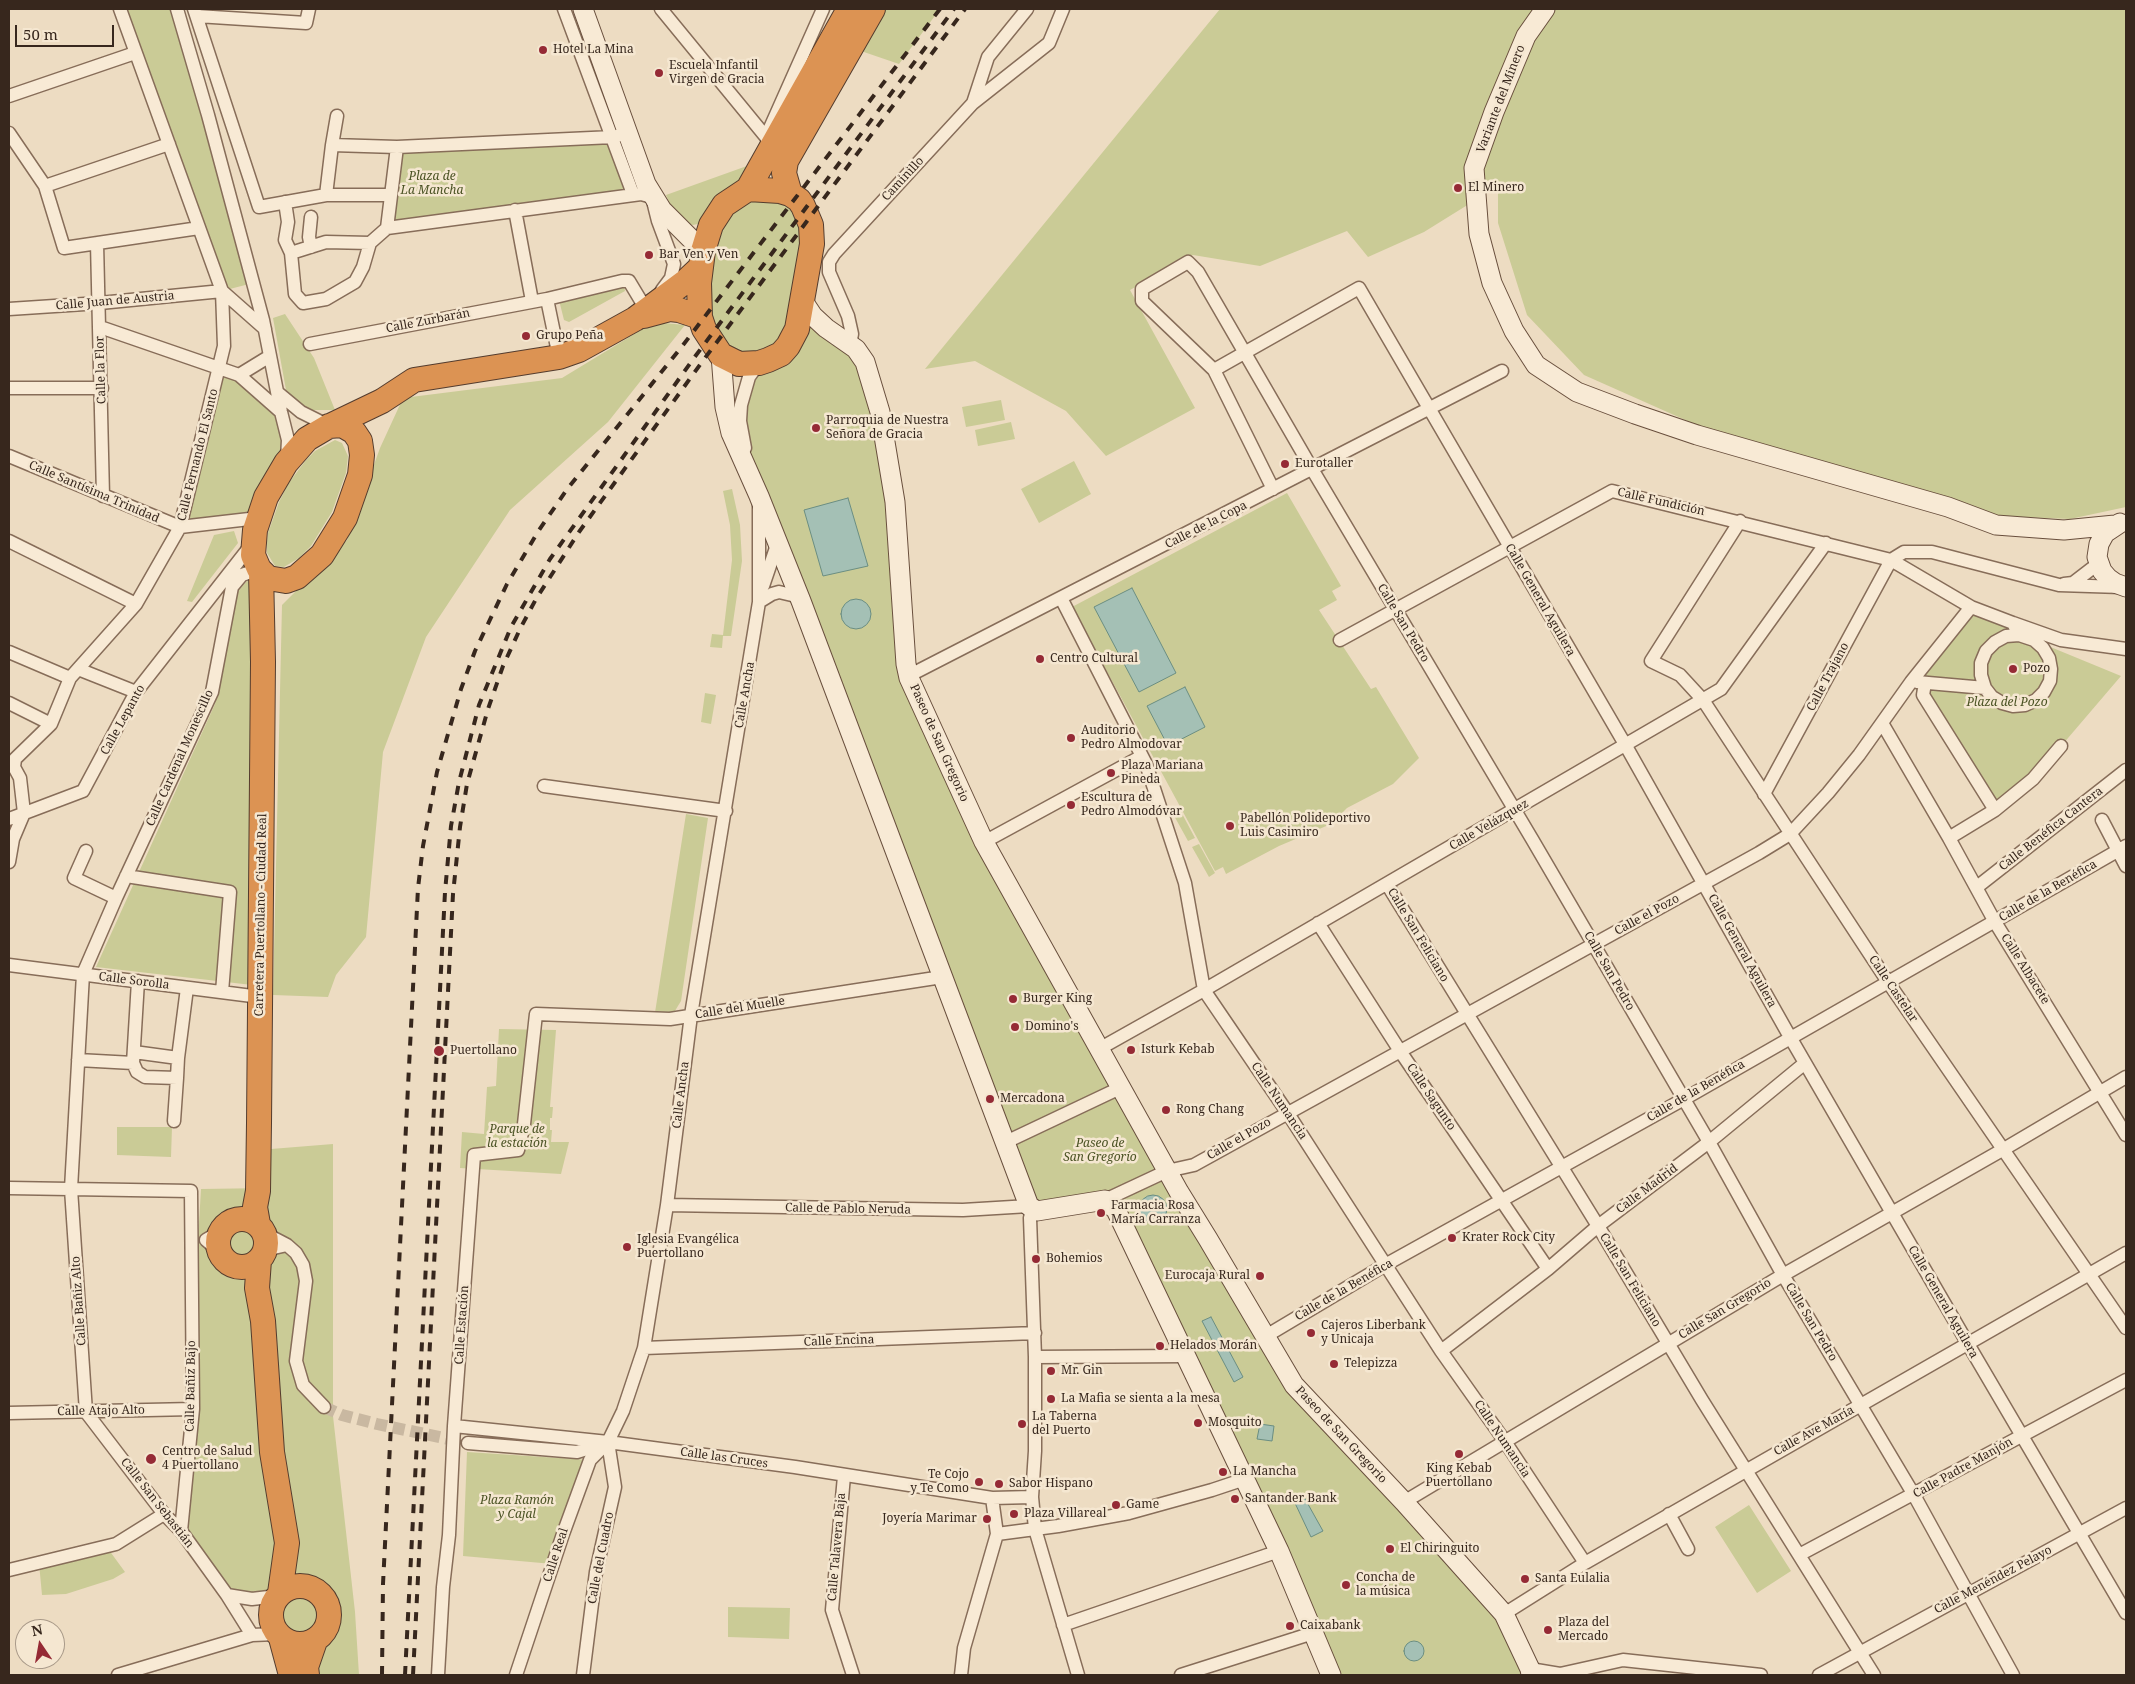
<!DOCTYPE html>
<html>
<head>
<meta charset="utf-8">
<style>
  body { margin:0 }
  #map { position:relative; width:2135px; height:1684px; overflow:hidden; background:#eddcc2; font-family:"Noto Serif",serif }
  canvas { display:block }
  .frame { position:absolute; inset:0; border:10px solid #37271d; pointer-events:none }
  .north { position:absolute; left:15px; top:1619px; width:50px; height:50px; box-sizing:border-box; background:#f5e7d1; border:1px solid #a99a89; border-radius:50%; rotate:348deg; font-size:14px; font-weight:700; line-height:20px; text-align:center; color:#37271d }
  .north::after { content:''; display:block; margin:auto; width:18px; height:22px; background:#952a35; clip-path:polygon(50% 0,100% 100%,50% 72%,0 100%) }
  .scale { position:absolute; left:15px; top:25px; width:99px; height:22px; box-sizing:border-box; border:2px solid #37271d; border-top:0; padding-left:6px; font-size:15px; line-height:18px; white-space:nowrap; color:#37271d; -webkit-text-stroke:4px #f5e7d1; paint-order:stroke }
</style>
</head>
<body>
<div id="map">
<canvas width="2135" height="1684"></canvas>
<div class="frame"></div>
<div class="north">N</div>
<div class="scale">50 m</div>
</div>
<script>
const g = document.querySelector('canvas').getContext('2d');
g.lineJoin = 'round';
function fillPath(path, color) { g.fillStyle = color; g.fill(path, 'evenodd'); }
const shape = rows => new Path2D(rows.map(r => 'M' + r).join(''));
function stroke(path, color, width, dash) { g.strokeStyle = color; g.lineWidth = width; g.lineCap = dash ? 'butt' : 'round'; g.setLineDash(dash || []); g.stroke(path); }
function write(font, color, halo, rows, align = 'center') {
  g.font = font + ' "Noto Serif",serif'; g.lineWidth = 5; g.setLineDash([]); g.textBaseline = 'middle'; g.strokeStyle = halo; g.fillStyle = color; for (const [text, x, y, turn = 0] of rows) {
    g.save(); g.translate(x, y); g.rotate((+turn || 0) * Math.PI / 180); g.textAlign = isNaN(turn) ? turn : align; if (halo) g.strokeText(text, 0, 0); g.fillText(text, 0, 0); g.restore();
  }
}
fillPath(shape([
  [120,9,176,9,253,283,222,291],
  [878,9,940,9,899,64,861,51],
  [1220,9,2126,9,2126,507,2070,519,1998,516,1701,427,1584,375,1527,315,1498,223,1498,186,1424,232,1368,257,1347,231,1260,266,1193,255,1130,290,1195,408,1106,456,1066,411,975,361,925,369],
  [613,137,633,194,387,228,397,147],
  [758,162,702,223,693,225,682,222,674,214,666,195],
  [765,199,785,203,795,212,802,226,803,244,787,327,780,340,771,348,757,354,742,354,728,347,717,333,711,312,708,290,714,251,720,229,732,212,747,201],
  [624,285,625,291,569,322,564,320,559,300],
  [803,301,839,337,878,400,909,678,1166,1176,1294,1385,1483,1592,1531,1675,1331,1675,1116,1200,1037,1211,765,499,740,421,759,363,768,360],
  [285,314,314,358,335,410,309,410,293,400,286,390,273,318],
  [654,322,685,325,608,422,510,510,426,637,383,752,366,937,336,975,328,997,273,995,282,605,347,540,380,448,403,398,562,378],
  [219,370,239,375,281,412,288,440,258,518,180,527],
  [1001,400,1005,420,966,427,962,407],
  [1011,422,1015,439,978,446,975,430],
  [335,440,342,443,348,456,346,473,332,512,311,546,299,558,284,567,275,566,267,553,267,542,268,533,279,502,288,484,306,460,315,451],
  [1074,461,1091,494,1039,523,1021,489],
  [732,489,740,525,742,561,731,636,723,636,722,648,710,647,712,634,723,635,732,560,730,525,723,491],
  [1287,493,1341,586,1332,591,1337,600,1319,610,1371,689,1376,687,1419,758,1393,784,1347,808,1331,824,1279,846,1226,874,1223,867,1215,871,1072,607],
  [234,531,238,543,192,602,187,601,214,535],
  [248,580,253,590,252,985,96,967,215,704,238,591],
  [1971,607,2031,639,2121,676,2033,779,1995,810,1911,682],
  [705,693,716,695,711,724,701,722],
  [1179,808,1195,838,1188,841,1172,812],
  [686,814,708,818,681,1001,670,1019,654,1019],
  [1199,844,1215,873,1209,877,1192,847],
  [499,1029,556,1030,550,1107,553,1107,552,1118,550,1118,550,1130,552,1130,551,1142,569,1142,561,1174,460,1168,462,1132,484,1134,487,1087,496,1086],
  [117,1127,172,1127,171,1157,117,1155],
  [333,1144,333,1416,355,1612,359,1675,307,1675,304,1645,292,1644,281,1638,272,1625,270,1615,277,1596,227,1595,181,1532,201,1189,268,1188,271,1149],
  [467,1452,590,1460,553,1564,463,1556],
  [1749,1505,1791,1571,1757,1593,1715,1527],
  [106,1546,125,1572,113,1579,66,1594,42,1595,39,1563],
  [728,1607,790,1608,789,1639,728,1637]
]), '#cacb96');
const water = shape([
  [848,498,868,566,823,576,804,510,848,498],
  [1132,588,1176,673,1139,692,1094,607,1132,588],
  '841 614a15 15 0 1 1 30 0a15 15 0 1 1-30 0Z',
  [1185,687,1205,727,1168,746,1147,706,1185,687],
  '1139 1209a14 14 0 1 1 28 0a14 14 0 1 1-28 0Z',
  [1211,1317,1243,1377,1234,1382,1202,1321,1211,1317],
  [1260,1424,1274,1426,1272,1441,1257,1439,1260,1424],
  [1304,1497,1323,1531,1311,1537,1294,1501,1304,1497],
  '1404 1651a10 10 0 1 1 20 0a10 10 0 1 1-20 0Z'
]);
fillPath(water, '#a4c0b5');
stroke(water, '#6b8e82', 1);
stroke(shape([
  [324,1407,342,1415,377,1424,468,1443]
]), '#c9b8a1', 12, [12, 6]);
const street = shape([
  [177,9,208,115,263,320,281,412,288,440,287,458],
  [194,9,259,207,326,195,391,195],
  [564,9,633,194],
  [661,9,766,137,771,148],
  [197,16,306,23,309,9],
  [9,96,135,53],
  [973,103,988,57,1027,9],
  [337,116,332,145,397,147],
  [9,133,45,186,64,248,199,228],
  [628,133,613,137,397,147,387,228,641,194,652,197,658,221,674,264,671,278,662,290],
  [766,137,823,9],
  [45,186,169,144],
  [326,195,332,145],
  [285,202,288,222,285,240,291,253],
  [515,210,532,301],
  [311,217,309,237,311,247],
  [97,243,103,496],
  [370,243,326,242,291,253,295,294,303,303,326,299,355,282,363,267,370,243,387,228],
  [222,291,265,329],
  [547,299,559,357],
  [9,309,100,303,222,291],
  [100,327,239,375,281,412],
  [310,344,547,299,622,281,629,281,644,306],
  [850,344,852,334,848,316,829,272,829,262,834,254,973,103,1049,43,1063,9],
  [1214,370,1359,288,1626,746,1790,1037,1968,1344,2126,1613],
  [239,375,270,356],
  [9,388,102,388],
  [277,392,301,412,329,426],
  [745,448,740,421,741,405,749,377,759,363],
  [9,456,180,527,258,518],
  [1273,489,1214,370,1142,301,1142,289,1188,262,1198,272,1312,469,1532,839,1709,1142,1783,1275,1914,1495,2013,1675],
  [1740,521,1651,661,1680,675,1703,700,1888,982,2126,1328],
  [9,541,136,604],
  [2064,584,2073,583,2099,563],
  [763,586,778,542],
  [1061,598,1146,764,1185,883,1204,990,1287,1112,1441,1351,1504,1440,1585,1563],
  [759,602,772,594,779,592,796,596,801,601],
  [2013,623,2019,635,2034,640,2043,648,2049,658,2051,669,2050,681,2044,692,2036,700,2025,705,2013,706,2002,703,1992,697,1985,688,1981,675,1981,663,1986,651,1995,642,2006,636,2019,635],
  [1340,640,1612,491,1891,560,1971,607,2013,623,2061,640,2126,649],
  [9,652,70,678],
  [78,669,136,692],
  [909,678,916,672,1502,371],
  [1917,682,1985,688],
  [1925,683,1923,695,1995,810],
  [9,703,51,724],
  [1882,723,1949,838,1995,922,2126,1135],
  [544,786,726,811],
  [1764,794,1891,560,1904,552,1932,552,2059,585,2121,587],
  [9,819,83,791,136,692,252,544],
  [2102,820,2126,866],
  [1949,838,1995,810,2033,779,2061,746],
  [984,842,1142,756],
  [86,851,74,878,116,898],
  [9,862,13,839,24,813,20,778,14,767,15,759,51,724,70,678,136,604,180,527,224,346,222,291,120,9],
  [126,876,230,892,222,992],
  [1387,884,1598,1226,1702,1400,1874,1675],
  [1977,887,2126,770],
  [1318,923,1400,1051,1548,1269],
  [9,965,260,997],
  [1099,1049,1204,990,1721,689,1826,543],
  [134,1052,178,1058,177,1078,145,1077,137,1072,133,1063,138,981],
  [178,1058,187,988],
  [78,1060,133,1063],
  [174,1121,177,1078],
  [1006,1142,1120,1088],
  [9,1188,191,1191,193,1409,181,1531],
  [1105,1200,1167,1171,1194,1165,1759,853,1790,834,1828,793,1859,755,1911,682,1971,607],
  [667,1205,963,1210,1029,1206],
  [1032,1210,1030,1218,1035,1357,1035,1451,1032,1497,1035,1529,1078,1675],
  [264,1233,287,1245,296,1253,303,1265,306,1281,296,1361,303,1385,324,1407],
  [206,1240,220,1252],
  [206,1240,221,1231],
  [265,1250,287,1245],
  [1266,1336,1385,1265,1684,1099,2126,846],
  [644,1348,1035,1333],
  [1441,1351,1548,1269,1598,1226,1709,1142,1805,1063],
  [1035,1357,1186,1356],
  [86,1412,71,1189,83,974,116,898,212,692,232,587,242,575,259,569],
  [86,1412,164,1514,181,1531,227,1595,252,1635],
  [9,1413,193,1409],
  [454,1426,608,1442,795,1467,992,1498,1032,1497],
  [468,1443,577,1452,603,1444],
  [844,1476,832,1610,853,1675],
  [992,1498,997,1534,1058,1526,1129,1513,1212,1490,1245,1479],
  [1404,1502,1783,1275,2004,1149,2126,1077],
  [1669,1514,1688,1549],
  [1799,1555,2126,1380],
  [9,1570,116,1544,164,1514],
  [227,1595,252,1599,277,1596],
  [1504,1614,1585,1563,2126,1253],
  [1063,1625,1279,1551],
  [1530,1669,1560,1674,1623,1660,1761,1675],
  [118,1675,252,1635,276,1634],
  [438,1675,443,1587,449,1535,454,1426,474,1155,518,1150,524,1124,536,1014,670,1019,942,977],
  [516,1675,563,1534,590,1460,608,1442,623,1411,644,1348,667,1205,691,1015,759,602,759,506],
  [583,1675,596,1572,615,1487,608,1442],
  [961,1675,964,1648,997,1534],
  [1181,1675,1313,1633],
  [1819,1675,2126,1508]
]);
const secondary = shape([
  [583,9,646,184,662,210,703,251],
  [1545,9,1526,36,1494,112,1474,168,1479,234,1492,283,1514,331,1536,365,1577,392,1635,414,1697,435,1948,507,1996,525,2064,530,2115,525],
  [803,301,813,316,826,328,856,349,865,362,880,412,895,502,906,664,909,678,984,842,1179,1192,1208,1239,1294,1385,1404,1502,1504,1614,1530,1669,1531,1675],
  [721,355,725,407,731,433,759,496,801,601,1029,1206,1037,1211,1105,1200,1116,1210,1279,1551,1331,1675],
  [2120,523,2105,533,2099,544,2097,557,2102,571,2108,578,2115,583,2126,587]
]);
const highway = shape([
  [748,189,780,191,790,194,799,200,803,206,811,225,812,244,797,329,788,346,781,354,768,360,759,363,739,364,721,355,704,329,700,317,699,283,703,251,711,225,724,205,748,189],
  [748,189,849,9],
  [790,194,784,173,786,161,873,9],
  [644,316,670,309,679,310,700,317],
  [332,425,382,401,414,380,559,357,579,350,635,319,686,281,701,267],
  [342,425,354,432,360,441,362,455,360,475,345,518,322,555,297,577,286,581,268,578,259,569,253,555,255,530,266,497,286,463,307,439,329,426,342,425],
  '218 1243a24 24 0 1 1 48 0a24 24 0 1 1-48 0Z',
  [258,1224,255,1207,258,1191,259,1123,263,662,261,571],
  [259,1260,257,1288,263,1321,272,1452,287,1543,280,1593],
  '271 1615a29 29 0 1 1 58 0a29 29 0 1 1-58 0Z',
  [281,1638,291,1675],
  [307,1675,306,1667,315,1641]
]);
stroke(street, '#876d59', 15);
stroke(secondary, '#694f3d', 21);
stroke(highway, '#543c2e', 26);
stroke(street, '#f8ead5', 12);
stroke(secondary, '#f8ead5', 19);
stroke(highway, '#dc9353', 24);
stroke(shape([
  [382,1675,383,1584,418,888,423,846,437,772,461,689,475,651,507,584,539,530,568,488,680,349,940,9],
  [405,1675,445,892,451,826,459,782,479,705,511,627,550,559,694,358,954,9],
  [413,1675,453,894,460,827,467,784,488,709,503,666,520,629,536,599,579,532,702,362,965,9]
]), '#37271d', 4, [9, 9]);
for (const [x, y, r, color] of [
  [543,50,5,"#952a35"],
  [659,73,5,"#952a35"],
  [1458,188,5,"#952a35"],
  [649,255,5,"#952a35"],
  [526,336,5,"#952a35"],
  [816,428,5,"#952a35"],
  [1285,464,5,"#952a35"],
  [1040,659,5,"#952a35"],
  [2013,669,5,"#952a35"],
  [1071,738,5,"#952a35"],
  [1111,773,5,"#952a35"],
  [1071,805,5,"#952a35"],
  [1230,826,5,"#952a35"],
  [1013,999,5,"#952a35"],
  [1015,1027,5,"#952a35"],
  [1131,1050,5,"#952a35"],
  [439,1051,6,"#952a35"],
  [990,1099,5,"#952a35"],
  [1166,1110,5,"#952a35"],
  [1101,1213,5,"#952a35"],
  [1452,1238,5,"#952a35"],
  [627,1247,5,"#952a35"],
  [1036,1259,5,"#952a35"],
  [1260,1276,5,"#952a35"],
  [1311,1333,5,"#952a35"],
  [1160,1346,5,"#952a35"],
  [1334,1364,5,"#952a35"],
  [1051,1371,5,"#952a35"],
  [1051,1399,5,"#952a35"],
  [1198,1423,5,"#952a35"],
  [1022,1424,5,"#952a35"],
  [1459,1454,5,"#952a35"],
  [151,1459,6,"#952a35"],
  [1223,1472,5,"#952a35"],
  [979,1482,5,"#952a35"],
  [999,1484,5,"#952a35"],
  [1235,1499,5,"#952a35"],
  [1116,1505,5,"#952a35"],
  [1014,1514,5,"#952a35"],
  [987,1519,5,"#952a35"],
  [1390,1549,5,"#952a35"],
  [1525,1579,5,"#952a35"],
  [1346,1585,5,"#952a35"],
  [1290,1626,5,"#952a35"],
  [1548,1630,5,"#952a35"]
]) { const dot = new Path2D(); dot.arc(x, y, r, 0, 2 * Math.PI); g.fillStyle = color; g.fill(dot); stroke(dot, '#f5e7d1', 2); }
write('12px', '#37271d', '#f5e7d1', [
  ["Hotel La Mina",553,50],
  ["Escuela Infantil",669,66],
  ["Virgen de Gracia",669,80],
  ["El Minero",1468,188],
  ["Bar Ven y Ven",659,255],
  ["Grupo Peña",536,336],
  ["Parroquia de Nuestra",826,421],
  ["Señora de Gracia",826,435],
  ["Eurotaller",1295,464],
  ["Centro Cultural",1050,659],
  ["Pozo",2023,669],
  ["Auditorio",1081,731],
  ["Pedro Almodovar",1081,745],
  ["Plaza Mariana",1121,766],
  ["Pineda",1121,780],
  ["Escultura de",1081,798],
  ["Pedro Almodóvar",1081,812],
  ["Pabellón Polideportivo",1240,819],
  ["Luis Casimiro",1240,833],
  ["Burger King",1023,999],
  ["Domino's",1025,1027],
  ["Isturk Kebab",1141,1050],
  ["Puertollano",450,1051],
  ["Mercadona",1000,1099],
  ["Rong Chang",1176,1110],
  ["Farmacia Rosa",1111,1206],
  ["María Carranza",1111,1220],
  ["Krater Rock City",1462,1238],
  ["Iglesia Evangélica",637,1240],
  ["Puertollano",637,1254],
  ["Bohemios",1046,1259],
  ["Eurocaja Rural",1250,1276,"right"],
  ["Cajeros Liberbank",1321,1326],
  ["y Unicaja",1321,1340],
  ["Helados Morán",1170,1346],
  ["Telepizza",1344,1364],
  ["Mr. Gin",1061,1371],
  ["La Mafia se sienta a la mesa",1061,1399],
  ["La Taberna",1032,1417],
  ["del Puerto",1032,1431],
  ["Mosquito",1208,1423],
  ["Centro de Salud",162,1452],
  ["4 Puertollano",162,1466],
  ["King Kebab",1459,1469,"center"],
  ["Puertollano",1459,1483,"center"],
  ["La Mancha",1233,1472],
  ["Te Cojo",969,1475,"right"],
  ["y Te Como",969,1489,"right"],
  ["Sabor Hispano",1009,1484],
  ["Santander Bank",1245,1499],
  ["Game",1126,1505],
  ["Plaza Villareal",1024,1514],
  ["Joyería Marimar",977,1519,"right"],
  ["El Chiringuito",1400,1549],
  ["Concha de",1356,1578],
  ["la música",1356,1592],
  ["Santa Eulalia",1535,1579],
  ["Plaza del",1558,1623],
  ["Mercado",1558,1637],
  ["Caixabank",1300,1626]
], 'left');
write('12px', '#37271d', '#f5e7d1', [
  ["Variante del Minero",1501,99,-69],
  ["Caminillo",903,179,-47],
  ["Calle Juan de Austria",115,301,-5],
  ["Calle Zurbarán",428,321,-11],
  ["Calle la Flor",101,370,-92],
  ["Calle Fernando El Santo",198,455,-76],
  ["Calle Santísima Trinidad",94,492,23],
  ["Calle Fundición",1661,502,13],
  ["Calle de la Copa",1206,525,-27],
  ["Calle General Aguilera",1540,600,60],
  ["Calle San Pedro",1403,623,59],
  ["Calle Trajano",1828,677,-62],
  ["Calle Ancha",745,695,-80],
  ["Calle Lepanto",123,720,-61],
  ["Paseo de San Gregorio",939,743,66],
  ["Calle Cardenal Monescillo",180,758,-66],
  ["Calle Velázquez",1489,825,-30],
  ["Calle Benéfica Cantera",2051,829,-38],
  ["Calle de la Benéfica",2048,891,-30],
  ["Carretera Puertollano - Ciudad Real",261,915,-89],
  ["Calle el Pozo",1647,915,-29],
  ["Calle San Feliciano",1418,935,59],
  ["Calle General Aguilera",1742,951,61],
  ["Calle Albacete",2025,969,58],
  ["Calle San Pedro",1609,971,60],
  ["Calle Sorolla",134,981,7],
  ["Calle Castelar",1893,989,56],
  ["Calle del Muelle",740,1008,-9],
  ["Calle de la Benéfica",1696,1091,-30],
  ["Calle Ancha",681,1095,-83],
  ["Calle Sagunto",1431,1097,56],
  ["Calle Numancia",1279,1101,56],
  ["Calle el Pozo",1239,1139,-30],
  ["Calle Madrid",1647,1189,-37],
  ["Calle de Pablo Neruda",848,1209,1],
  ["Calle San Feliciano",1630,1280,59],
  ["Calle de la Benéfica",1344,1290,-30],
  ["Calle Bañiz Alto",79,1301,-94],
  ["Calle General Aguilera",1943,1302,60],
  ["Calle San Gregorio",1725,1309,-31],
  ["Calle San Pedro",1811,1322,59],
  ["Calle Estación",462,1325,-86],
  ["Calle Encina",839,1341,-2],
  ["Calle Bañiz Bajo",191,1386,-89],
  ["Calle Atajo Alto",101,1411,-1],
  ["Calle Ave María",1814,1431,-29],
  ["Paseo de San Gregorio",1341,1435,47],
  ["Calle Numancia",1502,1439,56],
  ["Calle las Cruces",724,1458,8],
  ["Calle Padre Manjón",1963,1468,-29],
  ["Calle San Sebastián",157,1503,52],
  ["Calle Talavera Baja",837,1547,-85],
  ["Calle Real",556,1555,-72],
  ["Calle del Cuadro",601,1558,-79],
  ["Calle Menéndez Pelayo",1993,1580,-28]
]);
write('italic 12px', '#4b5324', '#f5e7d1', [
  ["Plaza de",432,177],
  ["La Mancha",432,191],
  ["Plaza del Pozo",2007,703],
  ["Parque de",517,1130],
  ["la estación",517,1144],
  ["Paseo de",1100,1144],
  ["San Gregorío",1100,1158],
  ["Plaza Ramón",517,1501],
  ["y Cajal",517,1515]
]);
</script>
</body>
</html>
